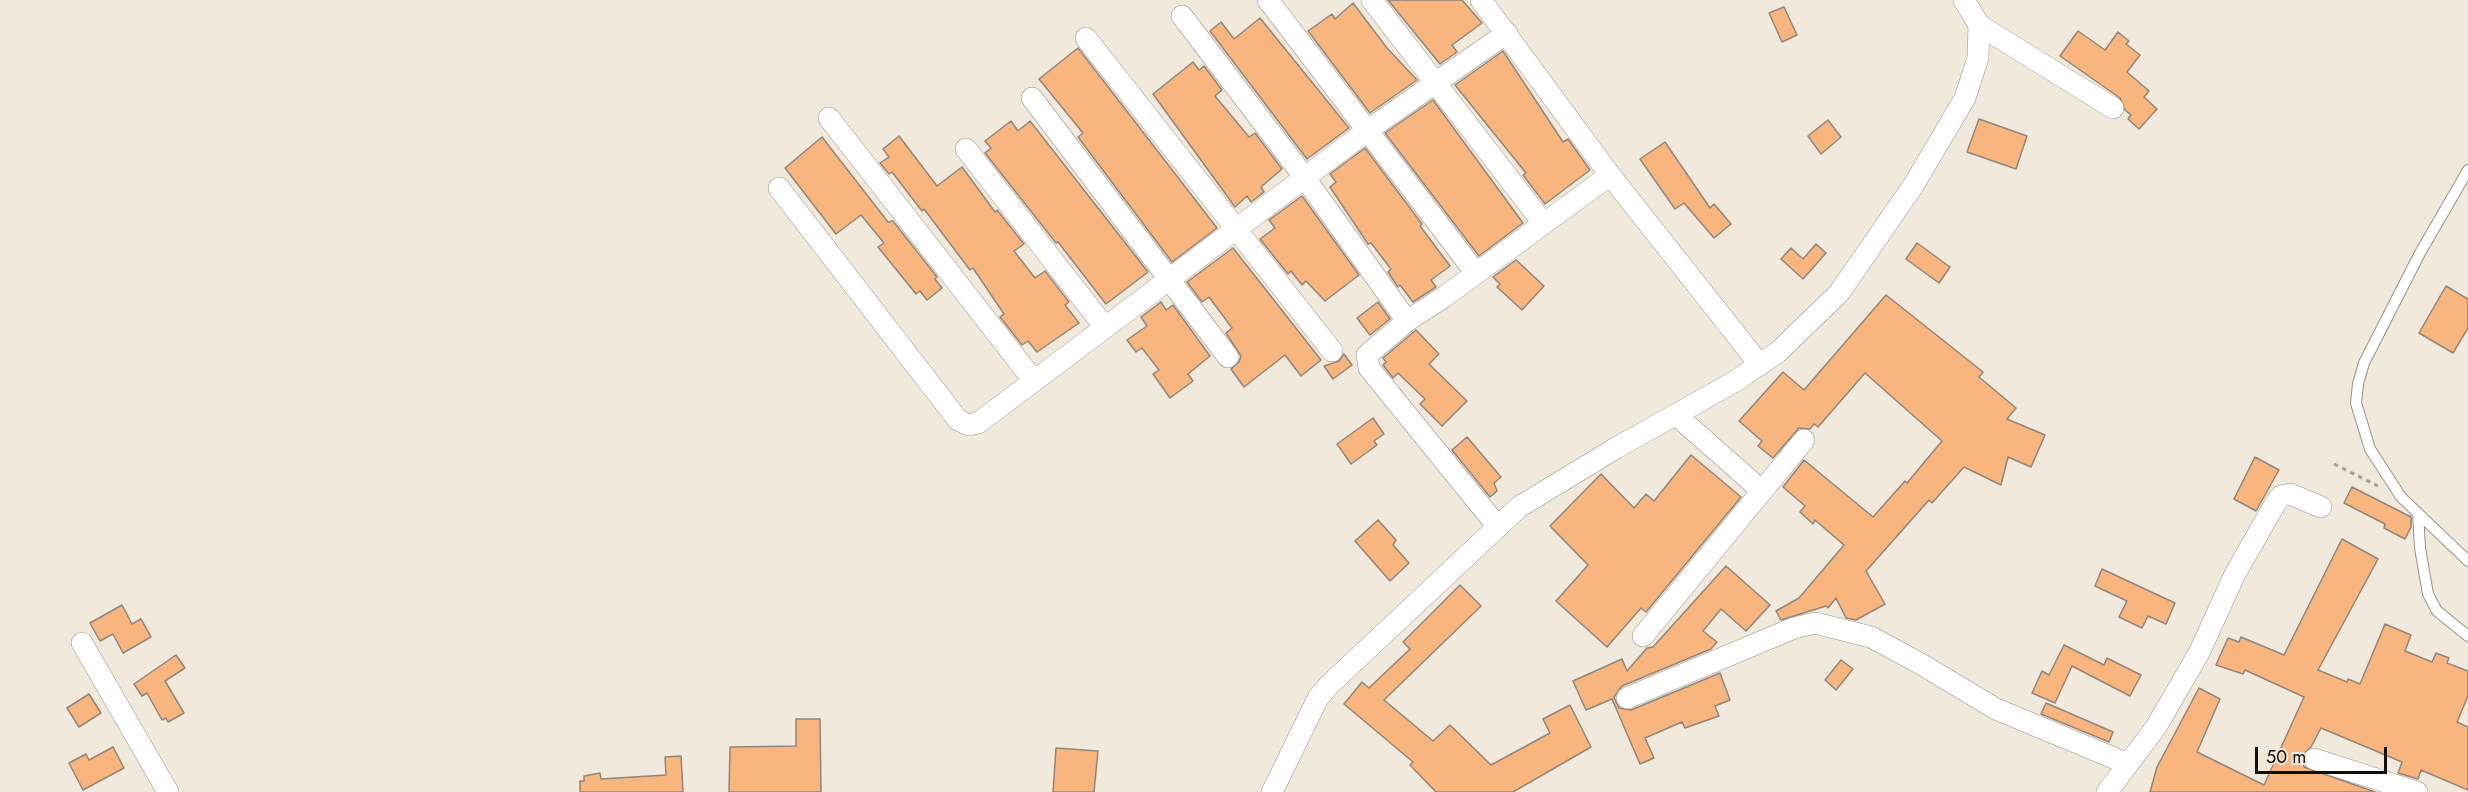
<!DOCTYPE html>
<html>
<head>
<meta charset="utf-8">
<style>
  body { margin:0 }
  #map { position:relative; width:2468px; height:792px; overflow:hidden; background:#f1eadc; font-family:Jost,sans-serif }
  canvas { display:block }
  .scale { position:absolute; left:2255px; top:747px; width:132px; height:27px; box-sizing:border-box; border:3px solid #100e09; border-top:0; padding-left:8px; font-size:18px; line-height:21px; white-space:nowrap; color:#100e09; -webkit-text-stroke:4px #f1eadc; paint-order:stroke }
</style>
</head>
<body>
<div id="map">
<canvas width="2468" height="792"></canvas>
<div class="scale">50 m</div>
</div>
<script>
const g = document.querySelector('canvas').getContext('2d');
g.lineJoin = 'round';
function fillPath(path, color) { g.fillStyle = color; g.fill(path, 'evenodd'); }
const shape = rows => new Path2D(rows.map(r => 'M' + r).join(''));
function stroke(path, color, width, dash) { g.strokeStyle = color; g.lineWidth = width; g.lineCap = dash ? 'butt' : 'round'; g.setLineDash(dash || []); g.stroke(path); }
const building = shape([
  [1388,0,1462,0,1482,23,1452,45,1457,52,1440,64,1388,0],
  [1353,3,1387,48,1417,80,1370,113,1308,31,1332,14,1335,19,1353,3],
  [1784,7,1797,35,1782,42,1769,13,1784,7],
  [1260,18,1349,128,1307,159,1210,31,1221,22,1234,39,1260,18],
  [2078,31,2105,50,2118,32,2129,41,2126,44,2140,55,2127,72,2149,91,2144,97,2157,109,2139,129,2128,119,2131,115,2125,110,2120,98,2060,56,2078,31],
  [1078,48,1217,228,1172,262,1078,137,1083,133,1039,79,1078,48],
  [1503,51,1563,142,1568,139,1590,170,1545,204,1523,175,1526,173,1455,85,1503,51],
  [1193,62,1199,70,1204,66,1222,90,1215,96,1249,137,1255,133,1282,169,1261,187,1264,192,1251,202,1247,196,1235,207,1153,94,1193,62],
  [1433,100,1523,223,1479,256,1385,133,1433,100],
  [1979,119,2027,136,2016,169,1967,152,1979,119],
  [1828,120,1841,137,1821,154,1808,136,1828,120],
  [1011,121,1018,131,1030,121,1148,272,1106,304,1058,242,1056,243,985,153,991,148,985,141,1011,121],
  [899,136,937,186,962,167,995,212,997,210,1024,244,1014,251,1035,278,1045,271,1069,302,1065,305,1079,323,1037,352,1028,341,1022,345,1000,317,1004,314,973,268,970,270,924,209,922,211,892,172,889,174,880,163,889,157,883,149,899,136],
  [822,137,888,222,893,221,937,277,935,279,942,288,927,300,920,291,916,294,878,247,884,243,861,215,836,234,785,168,822,137],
  [1665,142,1710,208,1714,204,1731,224,1714,238,1684,203,1675,209,1640,159,1665,142],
  [1365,148,1422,224,1420,226,1450,266,1431,280,1436,287,1413,302,1400,285,1398,287,1388,272,1391,269,1371,243,1368,244,1330,187,1336,182,1330,174,1365,148],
  [1302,196,1359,275,1325,301,1306,281,1302,285,1291,271,1288,274,1260,239,1275,228,1269,220,1302,196],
  [1917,243,1950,267,1939,283,1906,259,1917,243],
  [1816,244,1826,253,1803,279,1781,259,1791,248,1803,259,1816,244],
  [1233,248,1321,360,1301,376,1285,355,1244,387,1231,369,1239,362,1241,356,1226,333,1232,328,1209,297,1202,302,1187,282,1233,248],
  [1516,260,1544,286,1522,310,1497,287,1500,284,1493,277,1516,260],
  [2446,286,2468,299,2468,328,2453,353,2419,333,2446,286],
  [1886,295,1983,372,1979,377,2016,408,2007,419,2045,435,2031,467,2008,457,2001,485,1964,467,1932,503,1929,500,1866,571,1885,604,1856,620,1846,618,1836,598,1828,608,1826,606,1781,620,1776,611,1799,598,1844,545,1815,520,1813,524,1800,512,1805,506,1783,487,1804,460,1873,517,1905,481,1907,483,1942,441,1865,373,1818,427,1814,424,1810,429,1799,428,1773,458,1758,446,1762,441,1739,421,1783,372,1804,390,1886,295],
  [1161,302,1166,310,1173,305,1210,356,1188,374,1193,381,1170,398,1153,374,1159,370,1142,348,1136,352,1127,340,1147,326,1141,317,1161,302],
  [1378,302,1390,319,1370,335,1357,318,1378,302],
  [1416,330,1439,354,1429,364,1467,401,1442,426,1420,404,1425,399,1398,373,1393,378,1383,365,1386,362,1383,358,1416,330],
  [1344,354,1352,365,1333,379,1324,366,1339,361,1344,354],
  [1373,418,1384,434,1374,441,1377,445,1351,464,1337,444,1373,418],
  [1467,437,1501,477,1494,483,1497,491,1490,497,1452,450,1467,437],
  [1691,455,1741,497,1646,612,1641,608,1607,647,1556,601,1588,565,1550,526,1601,474,1634,508,1646,494,1654,501,1691,455],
  [2255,457,2279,470,2256,511,2234,499,2255,457],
  [2352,487,2411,517,2411,527,2405,539,2384,528,2385,524,2344,503,2352,487],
  [1378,520,1396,540,1393,545,1409,563,1390,581,1355,541,1378,520],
  [2342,539,2378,559,2318,670,2347,682,2348,679,2360,684,2385,624,2411,635,2405,651,2432,662,2436,653,2449,658,2447,663,2468,671,2468,696,2457,722,2468,727,2468,790,2421,770,2418,779,2398,773,2402,762,2321,728,2311,747,2302,755,2304,767,2375,792,2150,792,2157,767,2199,688,2220,699,2197,752,2264,785,2304,697,2245,670,2243,674,2216,665,2228,638,2239,642,2241,637,2284,655,2342,539],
  [1726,566,1770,605,1746,631,1721,609,1703,631,1717,642,1711,649,1622,686,1614,697,1619,708,1631,710,1720,673,1730,700,1715,706,1719,716,1685,728,1682,722,1645,738,1654,758,1640,764,1612,699,1586,710,1573,681,1622,659,1627,671,1647,648,1653,647,1726,566],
  [2102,569,2175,603,2166,624,2148,616,2142,628,2119,617,2127,601,2095,586,2102,569],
  [1460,585,1481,606,1384,700,1433,741,1450,725,1491,765,1550,733,1543,719,1570,705,1591,747,1513,792,1436,792,1410,765,1413,762,1344,704,1362,682,1369,688,1410,649,1403,642,1460,585],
  [122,605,132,624,141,619,151,637,123,653,113,634,100,641,90,623,122,605],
  [2064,645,2104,665,2107,658,2141,675,2130,696,2072,666,2055,703,2032,693,2042,671,2049,675,2064,645],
  [176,655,185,668,165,681,184,713,168,722,166,718,162,720,147,693,142,696,134,684,176,655],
  [1841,660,1853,669,1836,690,1825,680,1841,660],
  [89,694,101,713,79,727,67,708,89,694],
  [2046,703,2113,732,2109,742,2041,714,2046,703],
  [796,719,820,719,821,792,729,792,730,747,796,746,796,719],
  [113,747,124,768,83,790,69,763,86,754,89,760,113,747],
  [1056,748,1098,751,1094,792,1053,792,1056,748],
  [681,756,683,792,580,792,580,781,584,781,584,776,600,773,601,779,666,775,665,757,681,756]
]);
fillPath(building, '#f8b67e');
stroke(building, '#91857c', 1.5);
const service = shape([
  [2468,170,2420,253,2364,363,2358,384,2356,403,2370,449,2401,497,2468,561],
  [2418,513,2420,548,2428,594,2437,611,2468,636]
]);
const minor = shape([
  [1268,0,1475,272],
  [1372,0,1543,223],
  [1481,0,1610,175,1760,365],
  [1182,16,1305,178,1407,321],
  [1979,25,2113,108],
  [1086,38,1332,351],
  [1032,98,1228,357],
  [829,118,1034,381],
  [966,149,1104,326],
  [779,188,958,420,969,425,978,423,1368,130,1507,33],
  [1676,415,1761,490],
  [1498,527,1369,368,1367,355,1407,321,1444,297,1610,175],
  [1643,636,1804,440],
  [82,643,168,792],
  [1627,698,1794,628,1815,623,1871,637,1921,664,1996,709,2128,764],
  [2314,759,2417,792],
  [1272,792,1318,698,1328,686,1519,507,1616,448,1734,382,1778,352,1839,293,1913,186,1965,98,1978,58,1979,25,1964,0],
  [2107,792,2156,727,2199,653,2235,574,2275,504,2281,496,2290,494,2321,507]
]);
stroke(service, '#999286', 12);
stroke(minor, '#999286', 22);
stroke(shape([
  [2334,464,2378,486]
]), '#a6a196', 3, [4.5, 4.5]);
stroke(service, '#fff', 10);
stroke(minor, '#fff', 21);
</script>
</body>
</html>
